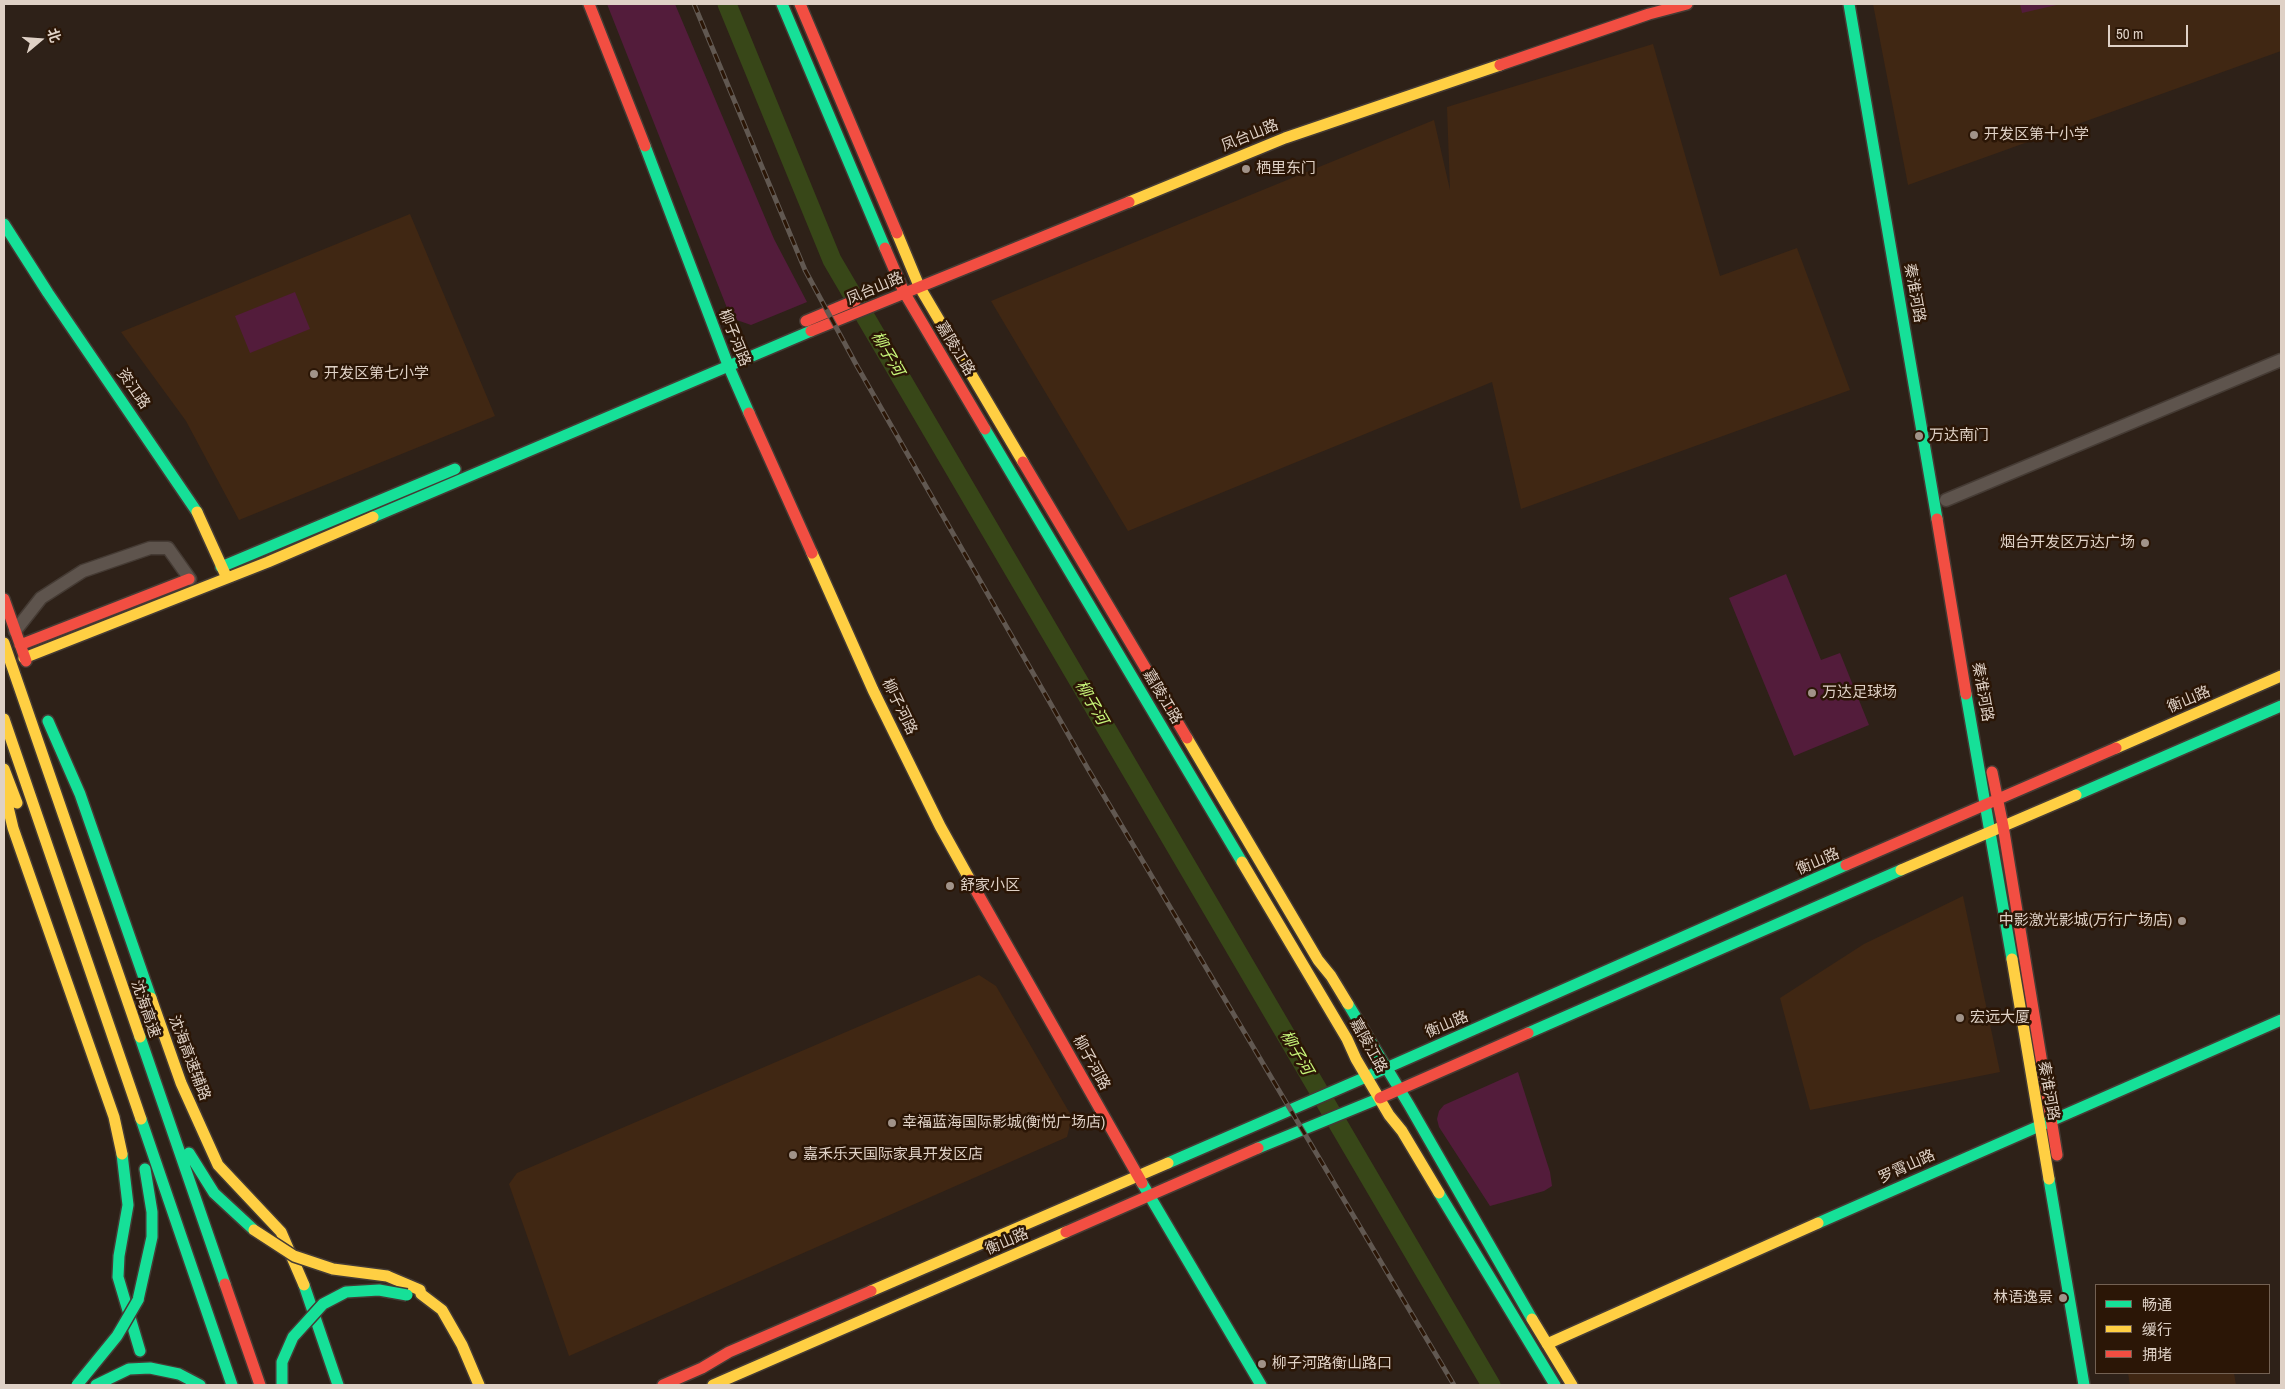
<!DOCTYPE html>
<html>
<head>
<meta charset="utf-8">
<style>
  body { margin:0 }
  #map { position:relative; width:2285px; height:1389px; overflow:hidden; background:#2e2118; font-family:"Archivo Narrow","Noto Sans SC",sans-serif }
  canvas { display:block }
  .frame { position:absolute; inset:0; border:5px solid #dfd1c6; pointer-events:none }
  .legend { position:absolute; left:2095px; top:1284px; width:175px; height:90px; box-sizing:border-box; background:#2b1606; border:1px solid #736153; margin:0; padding:6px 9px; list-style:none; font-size:15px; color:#dfd1c6 }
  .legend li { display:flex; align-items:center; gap:10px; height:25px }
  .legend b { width:25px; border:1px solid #736153 }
  .north { position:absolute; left:15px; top:15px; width:50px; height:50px; -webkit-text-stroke:4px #2b1606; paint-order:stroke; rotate:72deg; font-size:14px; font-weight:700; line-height:20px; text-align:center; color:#dfd1c6 }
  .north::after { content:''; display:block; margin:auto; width:18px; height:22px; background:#dfd1c6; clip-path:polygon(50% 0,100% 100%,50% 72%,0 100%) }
  .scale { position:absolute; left:2108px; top:25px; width:80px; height:22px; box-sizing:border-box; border:2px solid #dfd1c6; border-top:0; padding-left:6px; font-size:15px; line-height:18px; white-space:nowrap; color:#dfd1c6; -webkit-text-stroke:4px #2b1606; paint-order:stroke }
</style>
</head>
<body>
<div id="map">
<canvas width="2285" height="1389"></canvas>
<div class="frame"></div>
<ul class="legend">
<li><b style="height:6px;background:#16e098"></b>畅通</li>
<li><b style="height:6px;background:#ffcf43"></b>缓行</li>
<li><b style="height:6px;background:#f24e42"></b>拥堵</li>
</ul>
<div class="north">北</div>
<div class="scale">50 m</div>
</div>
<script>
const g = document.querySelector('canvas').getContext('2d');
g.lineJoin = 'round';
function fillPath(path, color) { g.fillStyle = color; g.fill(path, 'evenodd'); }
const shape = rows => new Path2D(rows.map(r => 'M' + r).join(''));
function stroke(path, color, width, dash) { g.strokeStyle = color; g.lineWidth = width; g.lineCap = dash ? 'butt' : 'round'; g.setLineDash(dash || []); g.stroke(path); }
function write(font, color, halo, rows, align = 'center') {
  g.font = font + ' "Archivo Narrow","Noto Sans SC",sans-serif'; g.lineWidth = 5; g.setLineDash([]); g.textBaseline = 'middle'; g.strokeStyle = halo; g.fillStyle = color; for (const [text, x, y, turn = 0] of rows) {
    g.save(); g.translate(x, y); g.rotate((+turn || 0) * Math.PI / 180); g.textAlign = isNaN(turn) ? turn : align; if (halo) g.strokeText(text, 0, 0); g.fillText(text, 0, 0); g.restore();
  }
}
fillPath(shape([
  [1873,4,2281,4,2281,51,1908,185],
  [1653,44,1720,276,1797,248,1850,390,1521,509,1492,382,1128,531,991,301,1434,120,1450,190,1447,107],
  [410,214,495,416,239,520,186,421,121,332],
  [1963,896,2000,1072,1810,1110,1780,998,1864,944],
  [979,975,996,986,1072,1117,1067,1137,569,1356,509,1184,517,1173],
  [2128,1373,2234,1373,2236,1385,2130,1385]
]), '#402713');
fillPath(shape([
  [607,4,675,4,774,239,807,302,751,325,731,318],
  [2020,4,2061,4,2022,13],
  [295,292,310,329,250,353,235,316],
  [1786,574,1821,660,1840,653,1869,725,1794,756,1729,598],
  [1518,1072,1550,1172,1552,1186,1544,1191,1490,1206,1439,1127,1437,1119,1439,1111,1444,1105]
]), '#531c3b');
stroke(shape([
  [727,4,832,260,1491,1385]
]), '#384718', 19);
const street = shape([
  [1946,500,2281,360],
  [15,631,41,598,83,571,150,548,168,548,190,579]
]);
const fast = shape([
  [782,4,885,248],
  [1849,4,1937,519],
  [645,146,728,365,749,413],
  [4,224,48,293,197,512],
  [985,429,1242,862],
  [373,517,811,331],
  [221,567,455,469],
  [1966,694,2012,959],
  [48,721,80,794,151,998],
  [2076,795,2281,706],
  [1348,1004,1409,1105,1532,1319],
  [1528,1033,1901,870],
  [140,1037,225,1284],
  [1366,1077,1846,865],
  [141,1119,232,1385],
  [1258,1148,1380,1098],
  [189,1153,214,1193,254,1230],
  [122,1154,128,1205,119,1256,118,1277,140,1351],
  [1168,1163,1366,1077],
  [2049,1179,2084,1385],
  [1142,1183,1261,1385],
  [1439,1193,1555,1385],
  [1818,1223,2281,1020],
  [304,1285,338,1385],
  [138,1300,152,1237,152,1212,145,1169],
  [96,1385,129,1369,150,1368,179,1374,200,1385]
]);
const slow = shape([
  [1129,202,1285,138,1500,65],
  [897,233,919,286,1023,462],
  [197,512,226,576],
  [812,553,873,690,940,826,970,880],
  [4,643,140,1037],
  [24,658,268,562,373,517],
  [4,719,141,1119],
  [1187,738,1318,960,1331,976,1348,1004],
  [2116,748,2281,676],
  [4,769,17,803],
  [4,790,13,828,114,1117,122,1154],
  [1242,862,1347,1039,1356,1059,1389,1115,1402,1131,1439,1193],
  [1901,870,2076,795],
  [2012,959,2049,1179],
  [151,998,181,1083,218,1165,281,1232,304,1285],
  [387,1276,420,1290,421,1294,442,1310,462,1345,479,1385],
  [871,1291,1168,1163],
  [1532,1319,1572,1385],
  [1547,1344,1818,1223],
  [713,1385,1066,1232]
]);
const jam = shape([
  [589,4,645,146],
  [800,4,897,233],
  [1500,65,1649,14,1687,4],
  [885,248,904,292,985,429],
  [806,321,856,300],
  [811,331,1129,202],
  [749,413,812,553],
  [1023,462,1187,738],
  [1937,519,1966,694],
  [4,599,26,661],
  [20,645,189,579],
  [1992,772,2003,826,2057,1155],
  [1846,865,2116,748],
  [970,880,1142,1183],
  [1380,1098,1528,1033],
  [1066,1232,1258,1148],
  [225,1284,260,1385],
  [663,1385,702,1368,729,1352,871,1291]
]);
stroke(street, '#453b34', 15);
stroke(fast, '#453b34', 14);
stroke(slow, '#453b34', 14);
stroke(jam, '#453b34', 14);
stroke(street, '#5e544d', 12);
stroke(fast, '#16e098', 11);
stroke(slow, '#ffcf43', 11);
stroke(jam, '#f24e42', 11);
const rail = shape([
  [694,4,805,270,857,366,1088,769,1454,1385]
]);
stroke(rail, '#615851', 5);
stroke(rail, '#2b1606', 3, [9]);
const fastBridge = shape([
  [77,1385,117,1336,138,1300],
  [282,1385,282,1362,293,1337,323,1304,346,1292,379,1290,407,1295]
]);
const slowBridge = shape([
  [254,1230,294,1256,333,1269,387,1276]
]);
stroke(fastBridge, '#453b34', 14, []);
stroke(slowBridge, '#453b34', 14, []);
stroke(fastBridge, '#16e098', 11);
stroke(slowBridge, '#ffcf43', 11);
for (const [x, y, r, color] of [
  [1974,135,5,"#a19389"],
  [1246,169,5,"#a19389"],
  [314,374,5,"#a19389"],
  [1919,436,5,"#a19389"],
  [2145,543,5,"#a19389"],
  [1812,693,5,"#a19389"],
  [950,886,5,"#a19389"],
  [2182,921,5,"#a19389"],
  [1960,1018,5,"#a19389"],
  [892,1123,5,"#a19389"],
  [793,1155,5,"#a19389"],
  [2063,1298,5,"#a19389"],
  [1262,1364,5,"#a19389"]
]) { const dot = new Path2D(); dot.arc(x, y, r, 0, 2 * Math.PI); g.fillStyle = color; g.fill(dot); stroke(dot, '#2b1606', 2); }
write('15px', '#dfd1c6', '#2b1606', [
  ["开发区第十小学",1984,135],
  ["栖里东门",1256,169],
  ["开发区第七小学",324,374],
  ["万达南门",1929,436],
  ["烟台开发区万达广场",2135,543,"right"],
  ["万达足球场",1822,693],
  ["舒家小区",960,886],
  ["中影激光影城(万行广场店)",2172,921,"right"],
  ["宏远大厦",1970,1018],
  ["幸福蓝海国际影城(衡悦广场店)",902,1123],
  ["嘉禾乐天国际家具开发区店",803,1155],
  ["林语逸景",2053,1298,"right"],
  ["柳子河路衡山路口",1272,1364]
], 'left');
write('15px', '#dfd1c6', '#2b1606', [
  ["凤台山路",1250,136,-22],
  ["凤台山路",875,289,-23],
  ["秦淮河路",1914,293,80],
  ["柳子河路",734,338,68],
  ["嘉陵江路",955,349,59],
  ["资江路",133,389,55],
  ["秦淮河路",1982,692,80],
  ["嘉陵江路",1162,697,59],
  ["衡山路",2189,700,-23],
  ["柳子河路",899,707,64],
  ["衡山路",1818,862,-23],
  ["沈海高速",145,1009,71],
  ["衡山路",1447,1025,-23],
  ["嘉陵江路",1368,1046,61],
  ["沈海高速辅路",189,1058,69],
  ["柳子河路",1091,1063,61],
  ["秦淮河路",2048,1091,80],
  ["罗霄山路",1907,1167,-24],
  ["衡山路",1007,1242,-23]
]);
write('italic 16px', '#c7f579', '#2b1606', [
  ["柳子河",887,354,60],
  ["柳子河",1091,703,60],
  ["柳子河",1296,1053,60]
]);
</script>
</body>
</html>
